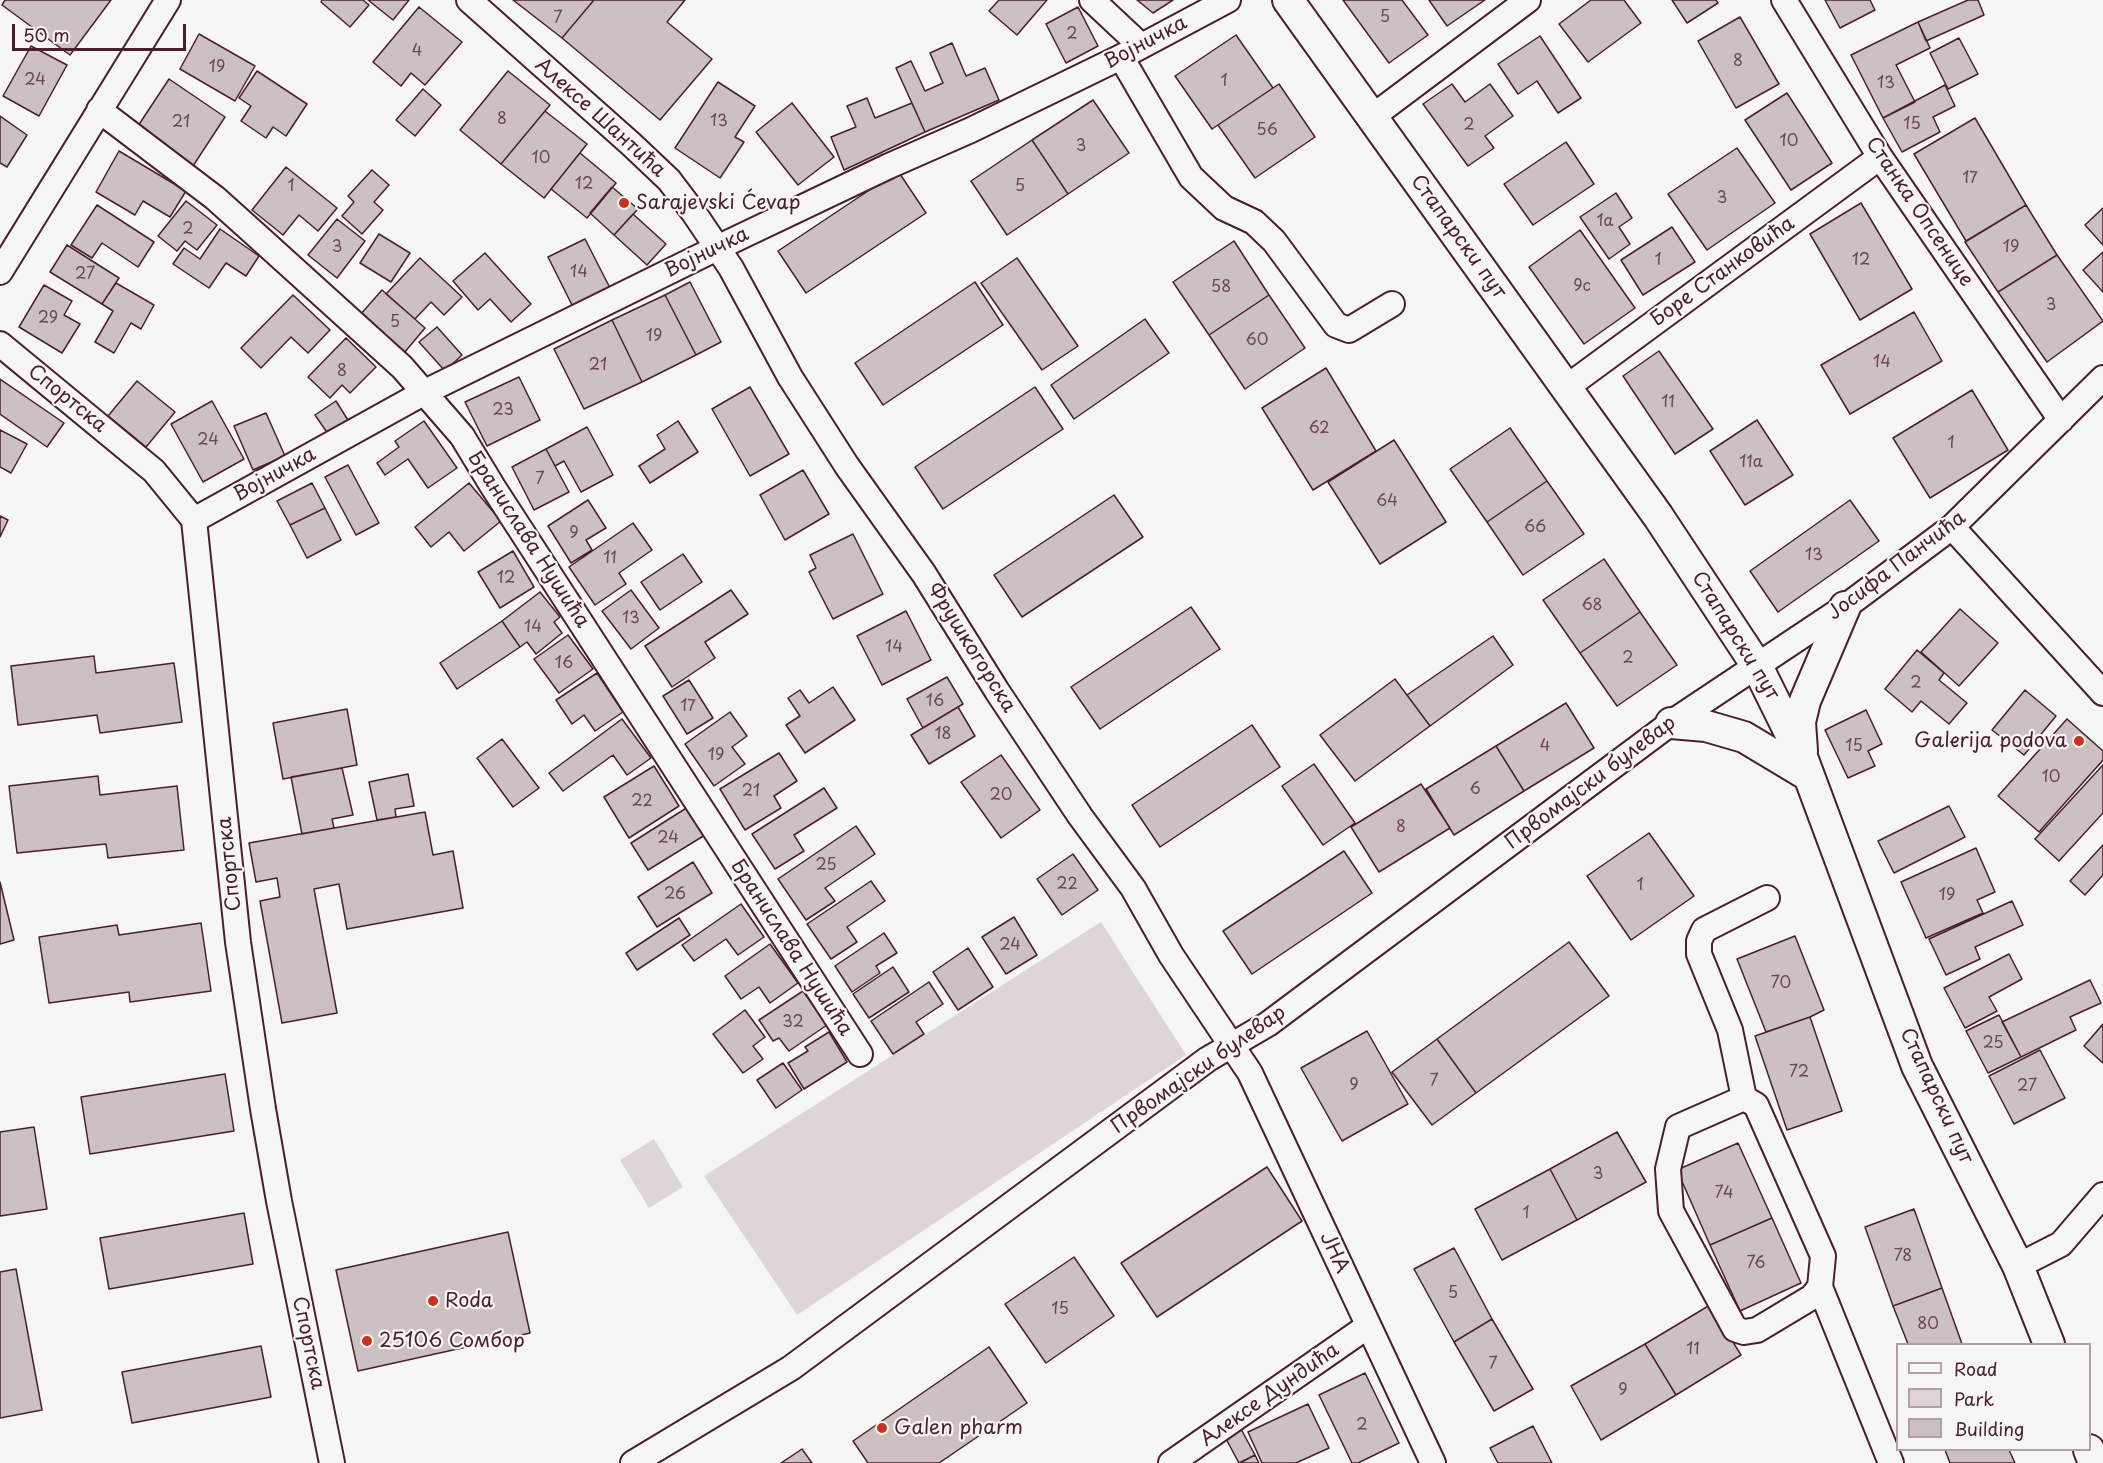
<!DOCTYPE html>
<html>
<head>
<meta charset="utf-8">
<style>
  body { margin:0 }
  #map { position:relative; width:2103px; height:1463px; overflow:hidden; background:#f6f6f2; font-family:"Playpen Sans",sans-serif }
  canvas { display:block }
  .legend { position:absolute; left:1896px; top:1343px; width:195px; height:108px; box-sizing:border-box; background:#f6f6f2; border:2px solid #b1a0a2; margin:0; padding:8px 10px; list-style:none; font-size:18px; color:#4a1f2b }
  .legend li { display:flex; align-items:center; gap:12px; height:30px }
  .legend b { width:30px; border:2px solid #b1a0a2 }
  .scale { position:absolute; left:12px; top:24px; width:174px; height:27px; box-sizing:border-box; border:3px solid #4a1f2b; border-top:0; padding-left:8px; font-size:18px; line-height:21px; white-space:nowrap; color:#4a1f2b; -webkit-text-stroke:4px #f6f6f2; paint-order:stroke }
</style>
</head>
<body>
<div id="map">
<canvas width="2103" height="1463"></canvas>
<ul class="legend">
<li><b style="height:8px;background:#f6f6f2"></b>Road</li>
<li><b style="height:16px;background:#ddd6d5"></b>Park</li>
<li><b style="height:16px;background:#ccc1c0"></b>Building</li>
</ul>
<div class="scale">50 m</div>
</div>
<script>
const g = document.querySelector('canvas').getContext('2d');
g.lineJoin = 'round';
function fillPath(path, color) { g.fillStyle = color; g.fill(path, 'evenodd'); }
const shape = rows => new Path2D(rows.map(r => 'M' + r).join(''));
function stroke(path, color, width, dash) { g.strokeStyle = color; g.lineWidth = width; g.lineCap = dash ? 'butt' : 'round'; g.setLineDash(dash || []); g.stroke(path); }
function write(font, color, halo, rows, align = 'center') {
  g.font = font + ' "Playpen Sans",sans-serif'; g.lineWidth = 4.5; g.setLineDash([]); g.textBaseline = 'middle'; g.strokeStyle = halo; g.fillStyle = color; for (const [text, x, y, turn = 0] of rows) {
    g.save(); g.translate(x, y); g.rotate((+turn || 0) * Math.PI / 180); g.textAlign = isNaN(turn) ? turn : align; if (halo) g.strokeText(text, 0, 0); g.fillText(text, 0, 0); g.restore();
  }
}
fillPath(shape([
  [1101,922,1186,1055,797,1315,704,1176],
  [654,1139,683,1187,649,1208,620,1160]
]), '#ddd6d5');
const building = shape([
  [5,0,111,0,70,55,2,5,5,0],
  [322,0,363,0,369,5,350,27,321,2,322,0],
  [368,0,409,0,393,20,368,0],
  [513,0,594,0,562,38,513,0],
  [594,0,685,0,667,22,712,59,660,120,562,38,594,0],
  [999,0,1047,0,1017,35,989,11,999,0],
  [1137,0,1173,0,1153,13,1137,0],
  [1343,0,1402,0,1428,35,1389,63,1343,0],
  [1429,0,1485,0,1447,26,1429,0],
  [1591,0,1624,0,1641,23,1588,62,1559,24,1591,0],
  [1672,0,1716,0,1718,3,1687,23,1672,0],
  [1825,0,1870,0,1875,10,1840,28,1825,0],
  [1968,0,1978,0,1984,15,1926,41,1918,22,1968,0],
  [419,7,462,42,425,85,411,73,401,86,373,62,419,7],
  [1078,7,1098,46,1066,63,1046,24,1078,7],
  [1740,17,1779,84,1736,108,1698,41,1740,17],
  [1918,22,1930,48,1896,65,1915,102,1883,118,1851,55,1918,22],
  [199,34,255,66,235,101,180,69,199,34],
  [1236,35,1273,88,1212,129,1175,76,1236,35],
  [1540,36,1581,98,1558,113,1537,81,1518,94,1498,64,1540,36],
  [1959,38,1978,74,1948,89,1930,53,1959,38],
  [952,43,966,76,985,68,999,100,925,132,896,68,911,61,925,91,943,83,930,53,952,43],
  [31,46,67,65,39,116,3,96,31,46],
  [257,71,307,104,286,136,273,127,266,138,241,121,251,106,239,98,257,71],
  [508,71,550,105,501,164,460,130,508,71],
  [169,79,225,117,193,166,136,129,169,79],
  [718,82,755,106,735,137,744,142,720,178,675,148,718,82],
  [1279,84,1315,137,1255,178,1218,125,1279,84],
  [1452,84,1465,102,1490,84,1513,116,1485,136,1494,148,1468,166,1423,104,1452,84],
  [1945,85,1955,106,1933,117,1940,132,1902,152,1883,118,1945,85],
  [423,89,441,105,415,136,396,120,423,89],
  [1787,93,1832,163,1791,190,1745,120,1787,93],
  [867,98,875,118,912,103,925,132,844,170,831,137,856,127,847,106,867,98],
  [1093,100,1129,153,1068,194,1032,140,1093,100],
  [792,103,834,157,798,185,756,132,792,103],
  [545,111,587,144,544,198,501,164,545,111],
  [0,116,27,135,7,167,0,163,0,116],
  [1975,118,2026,205,1966,241,1914,154,1975,118],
  [1032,140,1068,194,1007,235,971,181,1032,140],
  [1566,142,1594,184,1533,225,1504,184,1566,142],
  [1737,148,1775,203,1707,250,1668,194,1737,148],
  [119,151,186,191,170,217,143,201,135,215,96,192,119,151],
  [580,153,616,183,587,218,551,189,580,153],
  [286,167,337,208,318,231,299,215,283,235,252,210,286,167],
  [372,170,389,185,374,202,383,210,362,234,342,216,354,202,348,196,372,170],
  [898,171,926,213,806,293,778,251,898,171],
  [612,187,638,209,614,235,590,213,612,187],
  [1616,193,1632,218,1619,227,1630,244,1609,259,1580,217,1616,193],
  [186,201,217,225,197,250,185,241,177,251,158,236,186,201],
  [1861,203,1912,289,1860,320,1810,234,1861,203],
  [97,205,154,242,138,267,102,243,92,258,71,245,97,205],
  [2026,205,2057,255,1998,292,1965,242,2026,205],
  [2103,208,2103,245,2085,225,2103,208],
  [633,214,666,244,647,265,614,235,633,214],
  [337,219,365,241,337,278,308,255,337,219],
  [1672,227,1695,262,1643,295,1621,260,1672,227],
  [220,229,259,256,246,276,226,263,209,288,173,264,184,248,200,259,220,229],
  [1580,230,1635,308,1584,344,1529,267,1580,230],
  [379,234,410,253,391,282,360,263,379,234],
  [585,239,610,288,573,307,548,257,585,239],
  [1234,241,1269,295,1209,335,1173,282,1234,241],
  [67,245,119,278,102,304,50,272,67,245],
  [2103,252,2103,292,2083,270,2103,252],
  [485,253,531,304,511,322,490,299,478,310,453,281,485,253],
  [2057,255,2103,321,2047,362,1998,292,2057,255],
  [420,258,462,297,444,315,431,302,415,319,386,294,420,258],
  [1017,258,1078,346,1042,370,981,283,1017,258],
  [690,282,721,342,696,355,665,295,690,282],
  [975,282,1003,325,883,405,855,363,975,282],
  [116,283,154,305,141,329,131,323,114,353,95,342,113,311,102,304,116,283],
  [44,285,72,301,64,315,80,324,62,353,19,327,44,285],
  [382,290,425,328,404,353,360,315,382,290],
  [293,295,330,330,308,353,291,337,261,368,241,348,293,295],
  [665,295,696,355,642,382,612,320,665,295],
  [1269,295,1305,348,1245,389,1209,335,1269,295],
  [1914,312,1942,361,1850,414,1821,365,1914,312],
  [1145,319,1169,353,1074,419,1051,385,1145,319],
  [612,320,642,382,584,409,554,349,612,320],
  [437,327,462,355,445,371,419,342,437,327],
  [346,338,376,367,350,393,342,385,330,398,308,377,346,338],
  [1659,351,1713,429,1675,454,1623,376,1659,351],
  [1326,368,1376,451,1313,490,1262,408,1326,368],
  [519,377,540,420,487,446,465,402,519,377],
  [0,379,64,423,47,447,0,414,0,379],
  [137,381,175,412,146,447,108,416,137,381],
  [750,387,789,454,750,476,712,409,750,387],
  [1035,387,1063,429,943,509,915,467,1035,387],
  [1972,390,2008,450,1930,498,1893,438,1972,390],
  [212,401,244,459,203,482,171,424,212,401],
  [336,401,351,425,331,438,315,415,336,401],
  [266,413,285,456,253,470,234,426,266,413],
  [1757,420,1793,475,1745,505,1710,451,1757,420],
  [424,421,457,468,428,488,408,459,385,475,377,463,399,447,395,441,424,421],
  [678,421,698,452,650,483,639,466,665,449,657,435,678,421],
  [587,427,613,475,581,492,564,461,555,466,546,449,587,427],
  [1510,428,1547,481,1487,522,1450,469,1510,428],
  [0,430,27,444,11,473,0,467,0,430],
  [1394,440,1446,522,1380,564,1328,482,1394,440],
  [546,449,569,492,534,510,512,467,546,449],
  [348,465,379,523,356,535,325,477,348,465],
  [803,470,829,514,785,540,760,495,803,470],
  [1547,481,1584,534,1523,575,1487,522,1547,481],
  [312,483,325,508,290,525,277,501,312,483],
  [469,483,501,521,464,551,449,532,431,547,415,527,469,483],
  [1114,495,1143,537,1022,617,994,575,1114,495],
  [588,500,606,528,586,540,592,550,571,563,548,526,588,500],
  [1850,500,1879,541,1778,612,1750,571,1850,500],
  [325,508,341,540,307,558,290,525,325,508],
  [0,516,8,520,0,537,0,516],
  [633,523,652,550,619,573,626,584,595,605,569,567,633,523],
  [853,534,883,594,833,619,809,572,816,568,810,555,853,534],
  [513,551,534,587,500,608,478,572,513,551],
  [683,554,702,582,660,610,641,582,683,554],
  [1604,559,1640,612,1580,653,1543,600,1604,559],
  [631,590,659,628,631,649,602,611,631,590],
  [731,590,748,614,705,642,715,658,672,687,645,646,731,590],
  [540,592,560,617,554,622,562,633,536,654,527,642,520,647,502,621,540,592],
  [1191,607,1220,649,1100,729,1071,687,1191,607],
  [1960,609,1998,643,1959,686,1921,652,1960,609],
  [906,611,931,660,882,685,857,636,906,611],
  [1640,612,1677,665,1617,706,1580,653,1640,612],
  [502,621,520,647,457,689,440,663,502,621],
  [568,635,593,669,559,693,534,659,568,635],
  [1493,636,1513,665,1430,726,1407,695,1493,636],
  [1917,650,1944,673,1939,680,1967,703,1949,724,1921,701,1912,712,1885,689,1917,650],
  [94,656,96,673,174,663,182,722,100,733,97,715,18,725,11,666,94,656],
  [597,673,623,712,595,731,584,715,572,724,556,700,597,673],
  [947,677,963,704,923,728,907,699,947,677],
  [1395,679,1430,726,1355,781,1320,735,1395,679],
  [689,680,713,718,687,734,663,696,689,680],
  [833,687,855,720,805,753,786,725,800,716,788,698,800,690,809,703,833,687],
  [2025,690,2056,716,2024,755,1992,730,2025,690],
  [1566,703,1594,748,1524,791,1496,746,1566,703],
  [958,707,975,736,929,764,911,735,958,707],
  [347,709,357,765,283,779,273,723,347,709],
  [1866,710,1882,744,1868,751,1875,766,1848,778,1825,730,1866,710],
  [730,712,747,736,732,747,745,764,714,786,685,744,730,712],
  [622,719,651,758,627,775,613,755,563,791,549,773,622,719],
  [2067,719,2103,751,2103,760,2039,832,1998,796,2067,719],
  [1252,725,1280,767,1160,847,1132,805,1252,725],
  [502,739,539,788,513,807,477,758,502,739],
  [1496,746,1524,791,1454,835,1426,789,1496,746],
  [779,753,797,781,774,796,781,808,745,830,720,789,779,753],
  [1001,755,1040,810,1001,838,961,782,1001,755],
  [1314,764,1355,823,1323,845,1282,786,1314,764],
  [2103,765,2103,813,2059,861,2035,839,2103,765],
  [654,766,679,806,629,838,604,797,654,766],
  [342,768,353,815,332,819,334,828,302,834,291,777,342,768],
  [408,774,414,806,395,809,396,817,377,820,369,782,408,774],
  [98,776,100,795,177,786,184,850,108,858,106,844,17,853,9,786,98,776],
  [1421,784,1450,828,1379,872,1351,827,1421,784],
  [824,788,837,808,794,835,804,851,775,869,752,834,824,788],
  [1949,806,1965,837,1894,873,1878,841,1949,806],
  [688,807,705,835,648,870,631,843,688,807],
  [425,812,433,855,453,851,463,908,347,929,339,884,314,889,337,1013,282,1023,260,901,280,897,277,878,256,882,249,843,425,812],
  [856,826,875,854,825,888,835,901,806,920,778,879,856,826],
  [1649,833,1694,896,1631,940,1587,876,1649,833],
  [2103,845,2103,875,2085,895,2070,881,2103,845],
  [1976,848,1995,892,1977,900,1983,913,1926,938,1901,882,1976,848],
  [1344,851,1372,893,1252,974,1223,931,1344,851],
  [1073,854,1098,890,1062,915,1037,879,1073,854],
  [693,862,712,893,657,927,638,897,693,862],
  [871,881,885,901,847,927,857,942,831,959,807,924,871,881],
  [0,882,14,940,0,944,0,882],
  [2012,901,2023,925,1975,947,1980,959,1946,975,1929,939,2012,901],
  [741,904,764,937,738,955,726,939,694,961,682,945,741,904],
  [1014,917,1037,955,1006,974,982,937,1014,917],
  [679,918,690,935,637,970,626,953,679,918],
  [201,923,211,991,130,1002,129,992,49,1003,39,937,117,925,119,935,201,923],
  [884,933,897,953,876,966,880,973,852,992,835,966,884,933],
  [1795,936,1824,1010,1810,1017,1766,1032,1737,959,1795,936],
  [1569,942,1609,996,1476,1093,1437,1039,1569,942],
  [770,944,798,983,770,1003,759,987,741,999,725,976,770,944],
  [968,948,993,987,958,1010,933,972,968,948],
  [2009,954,2022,979,1989,997,1997,1011,1965,1028,1944,988,2009,954],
  [893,967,909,992,869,1018,853,994,893,967],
  [2090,980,2101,1003,2070,1017,2076,1030,2021,1057,2002,1022,2090,980],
  [929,982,943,1004,916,1022,924,1034,893,1054,871,1021,929,982],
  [803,991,827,1025,789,1051,779,1038,773,1041,759,1020,803,991],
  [745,1010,765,1037,753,1046,763,1059,743,1073,713,1034,745,1010],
  [1999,1015,2021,1057,1988,1073,1966,1031,1999,1015],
  [1810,1017,1842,1111,1787,1130,1755,1036,1810,1017],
  [2103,1024,2103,1063,2084,1046,2103,1024],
  [1367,1031,1408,1104,1342,1141,1301,1068,1367,1031],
  [829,1032,847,1062,804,1089,788,1063,808,1051,805,1047,829,1032],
  [1437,1039,1476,1093,1432,1125,1392,1072,1437,1039],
  [2040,1050,2065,1098,2014,1124,1989,1076,2040,1050],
  [783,1063,802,1090,776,1108,757,1080,783,1063],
  [225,1074,234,1131,90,1154,81,1097,225,1074],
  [34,1127,47,1209,0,1216,0,1132,34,1127],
  [1617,1132,1646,1182,1577,1220,1550,1169,1617,1132],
  [1738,1143,1772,1218,1710,1245,1677,1170,1738,1143],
  [1267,1167,1302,1221,1157,1317,1121,1263,1267,1167],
  [1550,1169,1577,1220,1502,1260,1475,1209,1550,1169],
  [1914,1209,1942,1288,1893,1306,1865,1227,1914,1209],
  [244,1213,253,1264,109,1289,100,1238,244,1213],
  [1772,1218,1801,1283,1740,1311,1710,1245,1772,1218],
  [508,1232,530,1333,358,1371,336,1270,508,1232],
  [1454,1248,1492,1319,1454,1342,1414,1269,1454,1248],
  [1074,1257,1114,1316,1046,1363,1005,1304,1074,1257],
  [16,1269,42,1410,0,1418,0,1272,16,1269],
  [1942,1288,1962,1344,1908,1344,1893,1306,1942,1288],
  [1710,1305,1741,1355,1676,1395,1645,1344,1710,1305],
  [1492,1319,1533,1389,1494,1411,1454,1342,1492,1319],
  [1645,1344,1676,1395,1601,1440,1571,1386,1645,1344],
  [261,1346,271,1397,132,1423,122,1372,261,1346],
  [989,1347,1027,1403,939,1463,868,1463,853,1441,989,1347],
  [1365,1373,1399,1443,1358,1463,1352,1463,1319,1395,1365,1373],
  [1308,1404,1329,1448,1296,1463,1262,1463,1248,1432,1308,1404],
  [1533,1426,1552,1463,1498,1463,1490,1448,1533,1426],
  [1241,1429,1255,1455,1239,1463,1225,1437,1241,1429],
  [802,1449,812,1463,781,1463,802,1449],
  [1945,1450,2009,1450,2015,1463,1950,1463,1945,1450],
  [1255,1455,1259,1463,1240,1463,1255,1455]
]);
fillPath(building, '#ccc1c0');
stroke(building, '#4a1f2b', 1.5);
const minor = shape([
  [469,0,631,144,669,180,694,213,731,268,790,377,847,466,924,574,997,691,1080,816,1133,888,1171,955,1250,1073,1433,1463],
  [1092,0,1141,46],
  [1784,0,1880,157,2061,420],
  [1121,57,1191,177,1224,208,1254,222,1274,241,1336,325,1349,330,1392,304],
  [99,110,215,198,254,233,402,367,462,436,493,487,860,1054],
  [1372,117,1528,0],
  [0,272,168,0],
  [0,344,154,471,194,520,238,942,263,1109,279,1201,332,1463],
  [1567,387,1880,157],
  [194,520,425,392,717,248,889,166,971,130,1121,57,1228,0],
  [1952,527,2103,693],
  [1767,898,1704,930,1699,941,1699,954,1730,1030,1744,1098,1756,1105,1823,1256,1820,1287,1891,1463],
  [1744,1098,1678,1127,1668,1169,1671,1211,1735,1329,1744,1332,1757,1330,1812,1297,1820,1287],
  [2018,1266,2061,1244,2103,1195],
  [633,1463,791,1368,1208,1059,1268,1024,1671,723,1845,607,1952,527,2103,378],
  [1171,1463,1368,1326]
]);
const major = shape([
  [1288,0,1658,516,1757,666,1802,757,1917,1066,2018,1266,2049,1344],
  [1671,723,1706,726,1744,737,1809,776],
  [1802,751,1800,722,1805,701,1845,607],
  [2089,1450,2094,1463]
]);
stroke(minor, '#4a1f2b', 28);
stroke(major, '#4a1f2b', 34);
stroke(minor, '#f6f6f2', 24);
stroke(major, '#f6f6f2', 30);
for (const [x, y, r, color] of [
  [624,203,6,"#c8321e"],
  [2079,741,6,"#c8321e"],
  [433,1301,6,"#c8321e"],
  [367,1341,6,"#c8321e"],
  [882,1428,6,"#c8321e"]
]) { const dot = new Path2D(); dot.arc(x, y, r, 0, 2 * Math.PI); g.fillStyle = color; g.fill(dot); stroke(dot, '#f6f6f2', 2); }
write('16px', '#6a4850', null, [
  ["5",1385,18],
  ["7",558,19],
  ["2",1072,35],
  ["4",417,52],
  ["8",1738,62],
  ["19",217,68],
  ["24",35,81],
  ["1",1224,82],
  ["13",1886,84],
  ["8",502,120],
  ["13",719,122],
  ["21",181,123],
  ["15",1912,125],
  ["2",1469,126],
  ["56",1267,131],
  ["10",1789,142],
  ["3",1081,147],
  ["10",541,159],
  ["17",1970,179],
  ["12",584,185],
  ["1",291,187],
  ["5",1020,187],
  ["3",1722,199],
  ["1a",1605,222],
  ["2",188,230],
  ["3",337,248],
  ["19",2011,248],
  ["1",1658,261],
  ["12",1861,261],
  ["14",579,273],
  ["27",85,275],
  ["9c",1582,287],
  ["58",1221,288],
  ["3",2051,306],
  ["29",48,319],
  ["5",395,323],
  ["19",654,337],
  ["60",1257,341],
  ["14",1882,363],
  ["21",598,366],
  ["8",342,372],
  ["11",1668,403],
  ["23",503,411],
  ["62",1319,429],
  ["24",208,441],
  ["1",1951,444],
  ["11a",1751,463],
  ["7",540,480],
  ["64",1387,502],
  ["66",1535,528],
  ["9",574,534],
  ["13",1814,556],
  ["11",610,559],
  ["12",506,579],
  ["68",1592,606],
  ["13",631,619],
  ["14",533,628],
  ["14",894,648],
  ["2",1628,659],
  ["16",564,664],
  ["2",1916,684],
  ["16",935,702],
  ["17",688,707],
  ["18",943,735],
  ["4",1545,747],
  ["15",1854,747],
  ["19",716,756],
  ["10",2051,778],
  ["6",1475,790],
  ["21",751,792],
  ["20",1001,796],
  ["22",642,802],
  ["8",1401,828],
  ["24",668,839],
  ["25",826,866],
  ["22",1067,885],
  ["1",1640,886],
  ["26",675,895],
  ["19",1947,896],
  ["24",1010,946],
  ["70",1781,984],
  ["32",793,1023],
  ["25",1993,1044],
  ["72",1799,1073],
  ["7",1434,1082],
  ["9",1354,1086],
  ["27",2027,1087],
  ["3",1598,1175],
  ["74",1724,1194],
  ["1",1526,1214],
  ["78",1903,1257],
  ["76",1756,1264],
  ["5",1453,1294],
  ["15",1060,1310],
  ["80",1928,1325],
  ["11",1693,1350],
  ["7",1493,1365],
  ["9",1623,1391],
  ["2",1362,1426]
]);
write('20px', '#4a1f2b', '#f6f6f2', [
  ["Војничка",1146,43,-28],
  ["Алексе Шантића",600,118,42],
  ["Станка Опсенице",1919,212,56],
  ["Стапарски пут",1458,237,54],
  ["Војничка",707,253,-26],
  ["Боре Станковића",1723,272,-36],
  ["Спортска",67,399,39],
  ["Војничка",275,475,-29],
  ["Бранислава Нушића",528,540,57],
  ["Јосифа Панчића",1897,566,-37],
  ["Стапарски пут",1735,636,58],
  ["Фрушкогорска",971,648,58],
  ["Првомајски булевар",1591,783,-37],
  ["Спортска",230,864,-96],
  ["Бранислава Нушића",791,948,57],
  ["Првомајски булевар",1199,1070,-35],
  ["Стапарски пут",1936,1096,65],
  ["ЈНА",1334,1253,65],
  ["Спортска",308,1343,78],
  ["Алексе Дундића",1270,1395,-35]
]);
write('20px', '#4a1f2b', '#f6f6f2', [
  ["Sarajevski Ćevap",636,203],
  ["Galerija podova",2067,741,"right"],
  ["Roda",445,1301],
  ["25106 Сомбор",379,1341],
  ["Galen pharm",894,1428]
], 'left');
</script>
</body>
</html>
